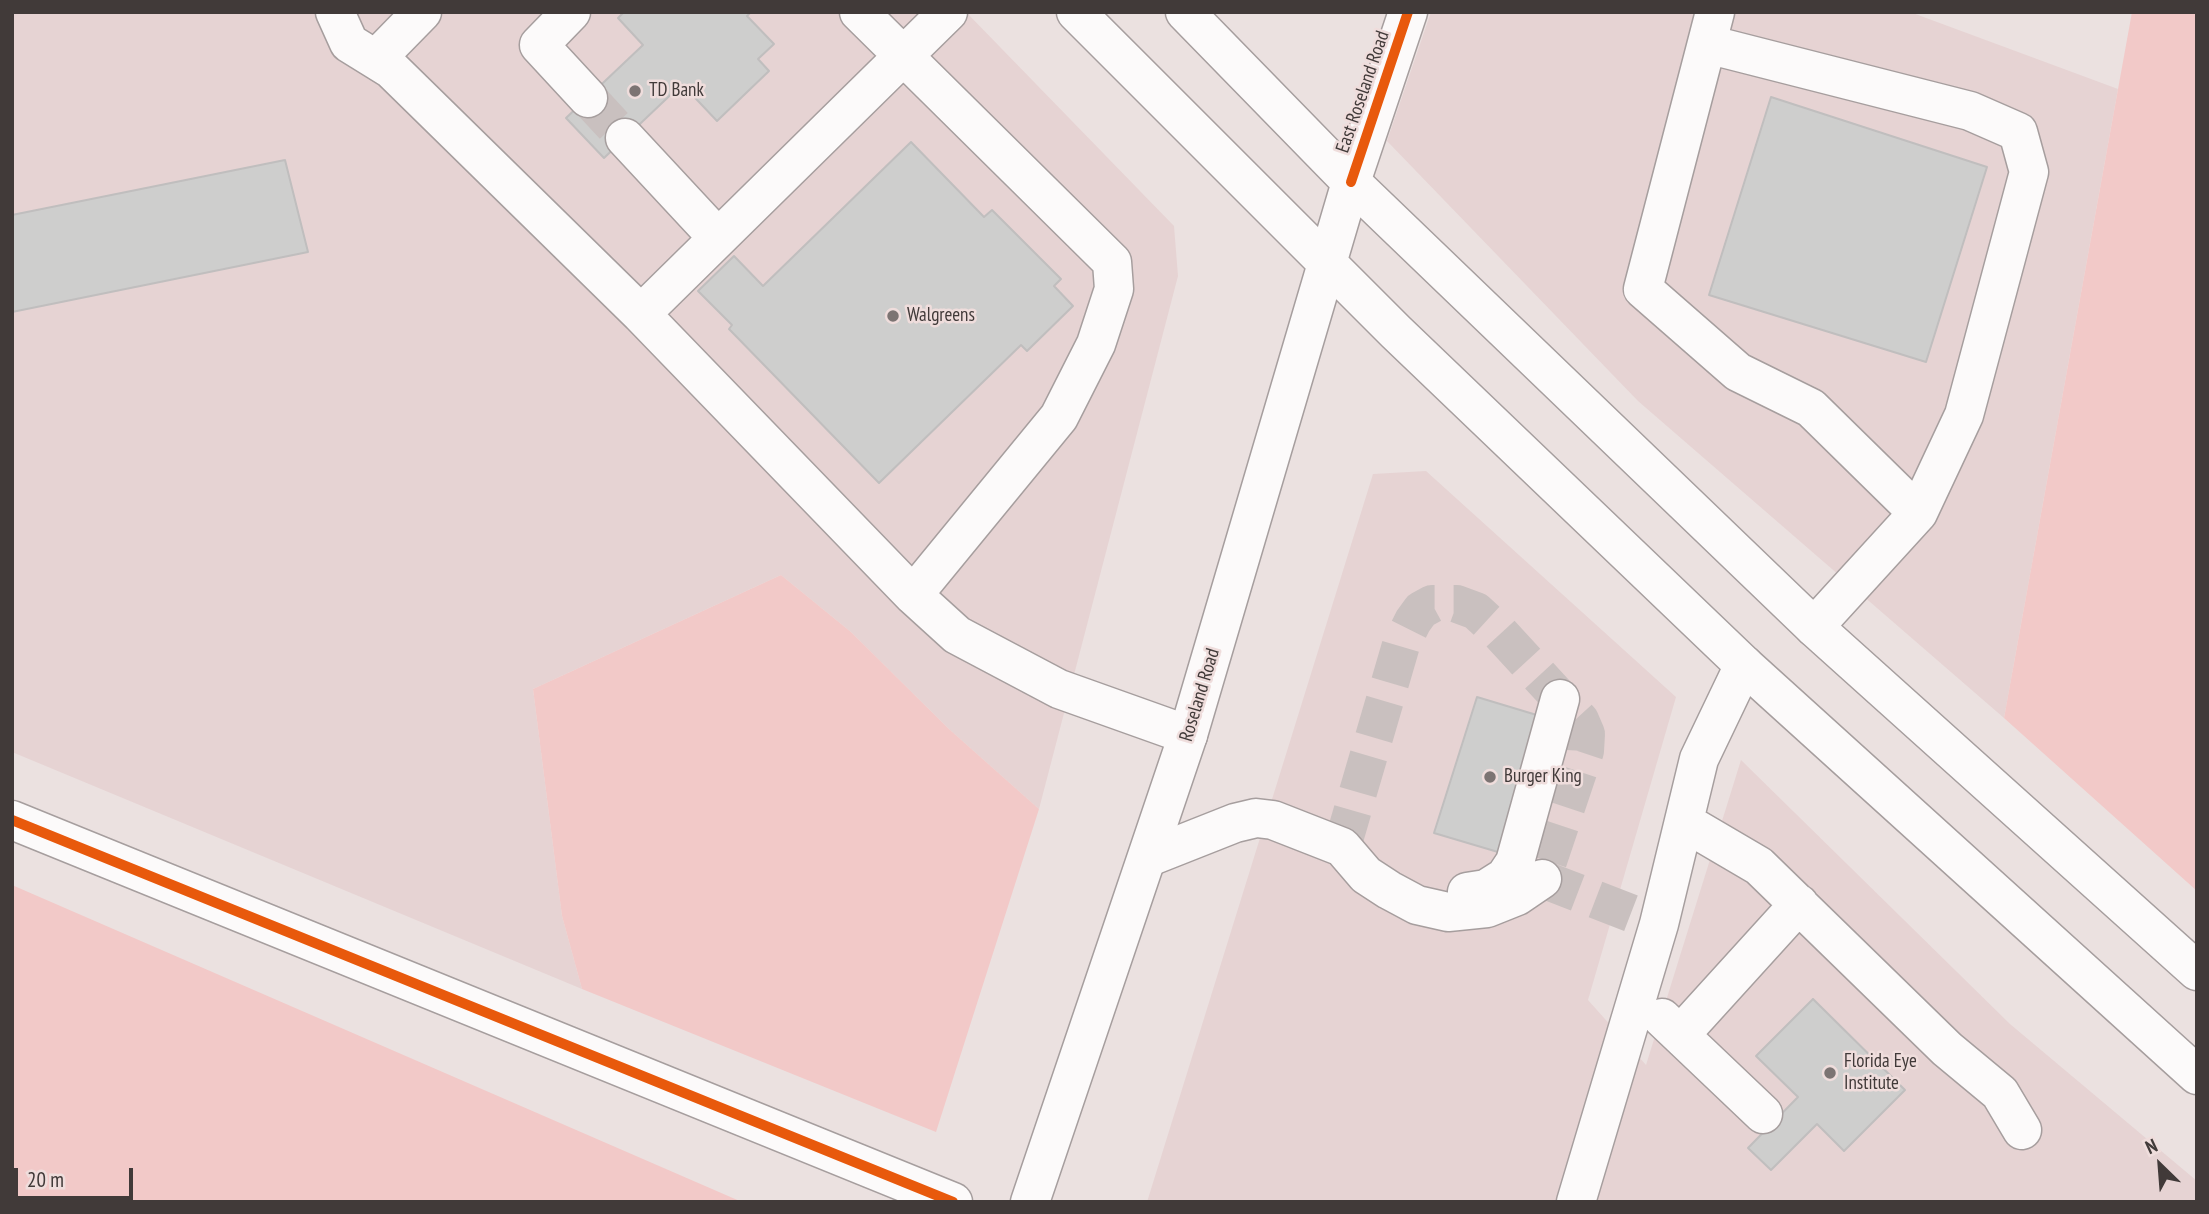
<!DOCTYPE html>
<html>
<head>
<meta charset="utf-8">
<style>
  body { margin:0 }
  #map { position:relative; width:2209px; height:1214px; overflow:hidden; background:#ebe1e0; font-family:"PT Sans Narrow",sans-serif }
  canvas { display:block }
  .frame { position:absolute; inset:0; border:14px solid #413a39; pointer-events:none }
  .north { position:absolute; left:2125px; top:1130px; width:70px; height:70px; -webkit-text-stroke:5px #efdddc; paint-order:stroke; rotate:335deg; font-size:19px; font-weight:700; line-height:28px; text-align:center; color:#413a39 }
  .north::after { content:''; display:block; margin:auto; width:24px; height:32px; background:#413a39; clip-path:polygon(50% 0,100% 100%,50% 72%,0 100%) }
  .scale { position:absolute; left:14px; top:1168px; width:119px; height:32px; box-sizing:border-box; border:4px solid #413a39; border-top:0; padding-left:9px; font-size:21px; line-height:24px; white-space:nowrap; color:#413a39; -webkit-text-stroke:5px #efdddc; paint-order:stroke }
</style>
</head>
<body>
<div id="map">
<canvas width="2209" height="1214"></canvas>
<div class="frame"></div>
<div class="north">N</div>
<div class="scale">20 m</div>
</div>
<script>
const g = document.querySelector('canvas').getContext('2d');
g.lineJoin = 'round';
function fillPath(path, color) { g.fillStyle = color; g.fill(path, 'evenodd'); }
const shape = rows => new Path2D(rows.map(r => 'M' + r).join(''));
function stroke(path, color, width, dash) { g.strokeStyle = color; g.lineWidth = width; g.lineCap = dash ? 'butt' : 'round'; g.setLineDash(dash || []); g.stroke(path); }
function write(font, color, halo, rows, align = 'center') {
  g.font = font + ' "PT Sans Narrow",sans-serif'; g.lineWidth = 5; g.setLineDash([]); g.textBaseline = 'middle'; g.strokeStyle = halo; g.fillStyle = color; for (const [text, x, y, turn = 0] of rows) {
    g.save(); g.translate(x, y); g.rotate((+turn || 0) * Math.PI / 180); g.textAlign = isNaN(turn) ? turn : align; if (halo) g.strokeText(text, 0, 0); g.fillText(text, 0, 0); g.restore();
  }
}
fillPath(shape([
  [12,12,966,12,1174,226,1178,276,1039,809,949,729,851,632,781,575,533,689,562,916,582,989,12,752],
  [1431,12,1910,12,2118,89,2004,718,1638,401,1387,141],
  [1426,471,1676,697,1588,1000,1646,1065,1741,760,2010,1024,2197,1181,2197,1202,1147,1202,1373,474]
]), '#e6d3d3');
fillPath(shape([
  [2132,12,2197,12,2197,891,2004,718],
  [781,575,851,632,949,729,1039,809,936,1132,582,989,562,916,533,689],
  [12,885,742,1202,12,1202]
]), '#f2c9c8');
const building = shape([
  [624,12,751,12,747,16,774,44,758,59,769,71,717,121,682,84,604,158,566,118,643,45,618,18,624,12],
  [1771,97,1987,167,1926,362,1709,295,1771,97],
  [911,142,984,217,992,210,1061,279,1054,286,1073,306,1027,351,1021,345,879,483,729,329,732,325,698,291,734,256,763,286,911,142],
  [285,160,308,252,12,312,12,215,285,160],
  [1477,697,1540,716,1498,852,1434,833,1477,697],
  [1813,999,1905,1090,1844,1151,1817,1124,1771,1170,1748,1148,1798,1097,1756,1056,1813,999]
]);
fillPath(building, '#cececd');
stroke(building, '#c0bebe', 2);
stroke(shape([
  [588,98,625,138],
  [1342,847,1401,645,1413,621,1421,610,1432,604,1457,604,1476,611,1500,633,1580,720,1586,734,1585,751,1542,879,1659,924]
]), '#c9c0bf', 38, [38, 19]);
const minor = shape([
  [335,12,349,43,391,69,641,314,913,595,957,635,1059,689,1188,735],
  [571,12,539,45,588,98],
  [859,12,1112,262,1114,289,1096,344,1059,417,913,595],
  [1715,12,1643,289,1738,372,1811,408,1918,513],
  [1707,44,1970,111,2018,132,2029,172,1964,415,1918,513,1814,627],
  [376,59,422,12],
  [625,138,718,238],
  [1351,182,1408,12],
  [641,314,948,12],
  [12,820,953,1202],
  [1684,822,1759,866,1947,1049,2000,1093,2022,1130],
  [1149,857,1235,823,1256,818,1273,820,1342,847,1366,875,1389,890,1417,905,1448,912,1487,908,1517,896,1542,879],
  [1467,892,1486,889,1505,877,1515,862,1560,699],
  [1662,1018,1763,1114],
  [1680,1035,1799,904],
  [1576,1202,1659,924,1699,759,1744,665]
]);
const major = shape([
  [1076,12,1396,332,1744,665,2197,1075],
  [1185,12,1351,182,1814,627,2197,971],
  [1030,1202,1188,735,1351,182]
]);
stroke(minor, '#a69e9e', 41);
stroke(major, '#a69e9e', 41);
stroke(minor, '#fcfafa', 38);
stroke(major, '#fcfafa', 38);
stroke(shape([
  [1351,182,1408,12],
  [12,820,953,1202]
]), '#e8590c', 10);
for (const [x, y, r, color] of [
  [635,91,7,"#7c7473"],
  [893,316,7,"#7c7473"],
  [1490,777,7,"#7c7473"],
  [1830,1073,7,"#7c7473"]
]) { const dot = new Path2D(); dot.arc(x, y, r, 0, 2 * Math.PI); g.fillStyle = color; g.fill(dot); stroke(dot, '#efdddc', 2.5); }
write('19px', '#413a39', '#efdddc', [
  ["TD Bank",649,91],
  ["Walgreens",907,316],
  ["Burger King",1504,777],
  ["Florida Eye",1844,1062],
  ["Institute",1844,1084]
], 'left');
write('19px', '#413a39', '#efdddc', [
  ["East Roseland Road",1363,92,-71],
  ["Roseland Road",1200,695,-73]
]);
</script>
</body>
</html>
